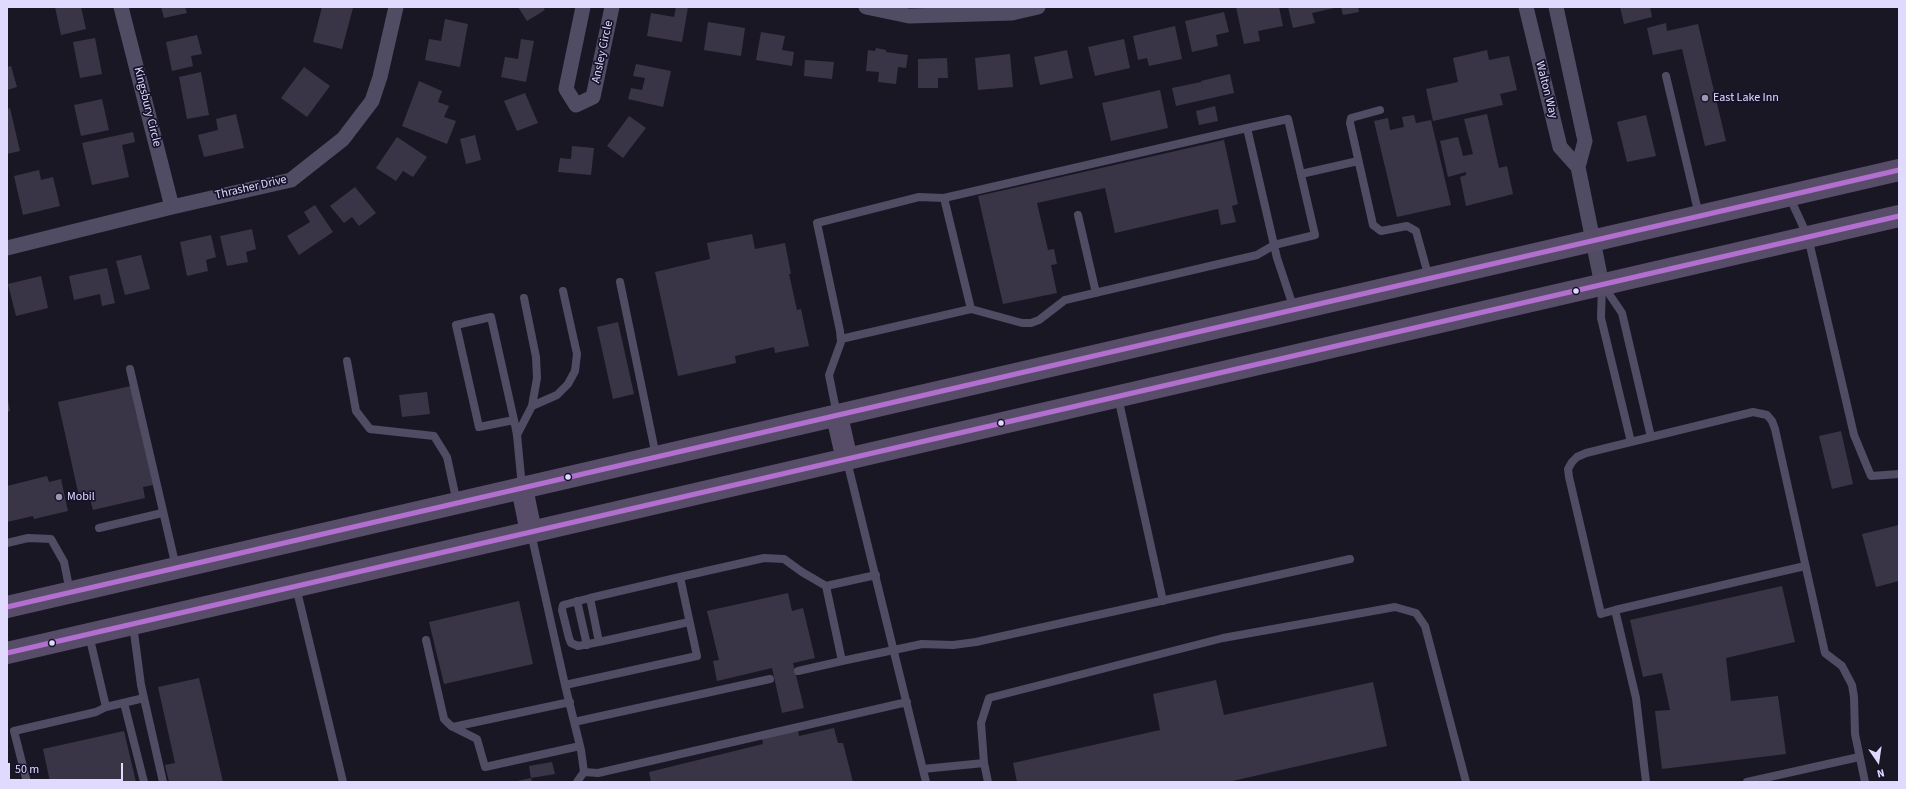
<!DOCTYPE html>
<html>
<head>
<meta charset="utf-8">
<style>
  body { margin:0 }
  #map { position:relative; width:1906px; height:789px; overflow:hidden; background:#1a1724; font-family:"Source Sans 3",sans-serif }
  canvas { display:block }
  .frame { position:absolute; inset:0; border:8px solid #e0dbfe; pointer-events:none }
  .north { position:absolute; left:1858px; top:741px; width:40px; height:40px; -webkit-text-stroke:3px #17112a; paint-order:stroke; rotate:167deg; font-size:11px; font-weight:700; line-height:16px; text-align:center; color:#e0dbfe }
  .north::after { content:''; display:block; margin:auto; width:14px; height:18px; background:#e0dbfe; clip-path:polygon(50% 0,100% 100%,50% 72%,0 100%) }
  .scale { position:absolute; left:8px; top:763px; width:115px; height:18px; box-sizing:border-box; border:2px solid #e0dbfe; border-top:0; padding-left:5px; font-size:12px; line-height:14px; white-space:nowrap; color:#e0dbfe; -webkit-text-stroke:3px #17112a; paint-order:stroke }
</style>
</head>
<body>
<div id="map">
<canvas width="1906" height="789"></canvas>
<div class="frame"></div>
<div class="north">N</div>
<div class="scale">50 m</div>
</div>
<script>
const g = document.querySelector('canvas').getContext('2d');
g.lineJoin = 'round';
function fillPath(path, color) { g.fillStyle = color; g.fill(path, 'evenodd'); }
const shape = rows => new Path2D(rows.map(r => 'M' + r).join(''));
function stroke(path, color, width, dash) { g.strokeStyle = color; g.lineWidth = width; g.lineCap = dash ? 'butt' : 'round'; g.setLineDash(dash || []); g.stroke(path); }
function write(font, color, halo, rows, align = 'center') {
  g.font = font + ' "Source Sans 3",sans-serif'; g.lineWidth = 3.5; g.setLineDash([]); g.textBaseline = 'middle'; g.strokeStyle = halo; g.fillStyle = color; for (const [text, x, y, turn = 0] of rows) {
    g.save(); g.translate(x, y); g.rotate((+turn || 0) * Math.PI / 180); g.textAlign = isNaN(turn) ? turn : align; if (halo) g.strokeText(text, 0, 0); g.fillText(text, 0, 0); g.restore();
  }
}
fillPath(shape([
  [55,7,81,7,86,29,61,35],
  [161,7,185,7,187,13,164,18],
  [322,7,353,8,342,49,313,42],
  [518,7,543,7,545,10,527,21],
  [676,7,688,7,682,42,647,36,651,13,674,17],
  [1236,7,1279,7,1283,26,1258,31,1260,41,1244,44],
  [1288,7,1335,7,1335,8,1312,13,1315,23,1293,28],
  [1341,7,1358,7,1359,12,1343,15],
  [1620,7,1650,7,1652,17,1624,24],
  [1224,12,1229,32,1216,35,1218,46,1192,52,1185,21],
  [445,19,468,24,460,67,425,60,429,39,441,41],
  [708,22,745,28,741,56,704,50],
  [1666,23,1667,31,1698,24,1726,141,1705,146,1682,49,1653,55,1647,28],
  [1175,26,1182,59,1149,66,1147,58,1138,60,1133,36],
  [761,32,785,36,782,50,794,52,792,66,756,60],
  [197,35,202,54,191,56,193,66,172,71,166,42],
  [95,38,102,74,80,78,73,42],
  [521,39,534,41,526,82,501,77,505,57,518,59],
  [1124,39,1130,68,1095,76,1088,47],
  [876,48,886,50,886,52,908,55,906,68,898,67,896,84,878,82,879,72,866,71,868,50,875,51],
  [1067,50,1073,78,1040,85,1034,57],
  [1487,50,1489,60,1509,56,1517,90,1500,94,1503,105,1433,121,1426,89,1458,82,1453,58],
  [1010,54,1013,87,978,90,975,58],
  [947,58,948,78,938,78,938,88,918,88,918,59],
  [805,60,834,62,832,79,804,76],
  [636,64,671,71,663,107,628,99,631,88,642,90,645,78,633,76],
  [11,66,17,87,7,90,7,67],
  [304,67,330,86,307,117,281,98],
  [201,72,209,115,187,119,179,77],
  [1230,74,1234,93,1176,106,1172,88,1201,82,1204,91,1201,81],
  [419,81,442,91,438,102,449,106,444,117,456,121,447,144,402,126],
  [1160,90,1168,128,1111,141,1102,103],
  [525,93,538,123,517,131,504,101],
  [102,99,109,130,81,136,74,105],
  [1215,106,1218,121,1199,125,1196,111],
  [10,108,20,151,7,154,7,109],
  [236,114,244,148,204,157,198,135,218,130,216,119],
  [1487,114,1499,168,1507,166,1513,194,1466,206,1460,177,1466,175,1466,172,1448,177,1440,141,1458,137,1463,156,1473,154,1464,119],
  [1414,115,1416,123,1431,120,1451,205,1397,217,1374,121,1388,118,1390,130,1404,127,1402,117],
  [1646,115,1656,156,1627,162,1617,122],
  [629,116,646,128,623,158,607,146],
  [133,132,135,142,122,145,129,177,92,185,82,143],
  [475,135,481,160,466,164,460,139],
  [397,137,427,157,413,177,403,171,396,181,376,168],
  [1224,140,1238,204,1232,206,1236,222,1221,225,1218,209,1115,233,1105,188,1037,203,1048,250,1054,249,1057,264,1051,265,1057,293,1003,304,978,196],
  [572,146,594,148,591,175,558,172,560,158,571,159],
  [39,170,41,180,53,177,60,206,23,215,14,176],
  [355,187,376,213,359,226,352,217,344,223,330,206],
  [315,205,333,232,299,255,287,236,310,222,304,212],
  [252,229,256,249,246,252,248,262,227,266,220,236],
  [752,234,755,249,785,243,791,274,789,274,797,310,801,309,809,346,775,353,774,347,735,356,736,363,678,376,655,272,710,259,707,243],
  [211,235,216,257,206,260,208,271,187,276,180,242],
  [141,255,150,289,125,295,116,261],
  [107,268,115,303,102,306,100,294,74,300,69,276],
  [41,276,48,308,16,316,8,284],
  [618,322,634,394,613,399,597,327],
  [131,386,153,485,143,487,145,498,93,510,90,499,80,501,58,402],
  [427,392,430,414,402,417,399,395],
  [8,400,10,411,7,412,7,401],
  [1841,431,1853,484,1832,489,1819,436],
  [47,476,49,482,61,479,68,511,34,519,33,516,7,522,7,486],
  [1899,525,1899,581,1876,587,1862,534],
  [1782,586,1795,642,1726,658,1731,701,1778,696,1786,754,1662,769,1655,711,1670,710,1662,673,1643,677,1630,620],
  [788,593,792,611,803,608,815,658,793,663,804,708,782,713,772,668,717,681,713,661,719,660,707,611],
  [519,601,533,664,444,684,429,622],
  [199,678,223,782,169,782,165,765,175,763,158,687],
  [1216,680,1224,715,1373,682,1387,746,1228,782,1017,782,1013,763,1160,730,1153,694],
  [834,728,838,743,843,743,853,782,651,782,649,772,763,744,762,738,798,730,799,736],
  [124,731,136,782,50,782,43,749],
  [552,762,555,774,531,778,529,766],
  [531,778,532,782,517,782,517,781]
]), '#393546');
stroke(shape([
  [1666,76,1699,215],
  [1380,110,1351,118,1350,123,1373,225,1381,231,1407,226,1416,231,1429,278],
  [1301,174,1358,161],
  [1789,196,1808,237,1854,435,1871,476,1899,474],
  [944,198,1247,128],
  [1078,215,1096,293],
  [620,282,656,456],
  [1602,285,1601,318,1631,442],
  [1603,285,1622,313,1651,437],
  [524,298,536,357,537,378,532,406],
  [841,339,971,309,1022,323,1031,323,1039,320,1065,300,1257,255,1274,245,1315,235,1288,119,1247,128,1277,258,1294,309],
  [347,361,356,411,370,429,434,436,447,457,457,503],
  [130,369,176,567],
  [1118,397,1163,601],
  [837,415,829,375,841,342,840,331,817,223,919,197,944,198,971,309],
  [514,420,491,317,456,325,479,427,514,420,517,435,522,487],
  [517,435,532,406,557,395,568,384,575,371,577,354,563,291],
  [847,461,926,782],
  [99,528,162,513],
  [531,533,565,685,697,656,680,577,764,558,784,559,802,572,826,586,876,575],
  [7,543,28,538,51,539,64,562,70,592],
  [826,586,842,661,922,644,953,645,976,642,1350,559],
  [296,587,343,782],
  [590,598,563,605,562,610,569,638,571,643,578,646,599,642,590,598,680,577],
  [577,601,587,645],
  [1615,610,1601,614,1569,477,1568,469,1572,462,1577,457,1586,453,1753,412,1767,415,1772,421,1775,429,1825,653,1842,666,1852,685,1854,697,1855,734,1865,782],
  [133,625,141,685,163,782],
  [426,640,444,719,451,726,477,739,485,767,580,746],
  [599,642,689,622],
  [798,671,842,661],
  [565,685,581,750,584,772,577,782],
  [124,703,144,782],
  [106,707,144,698],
  [574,722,770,679],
  [453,727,570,702],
  [923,769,984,763],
  [584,772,598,773,907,702],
  [27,782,14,731,96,712,106,707,89,635],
  [988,782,984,763,981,723,989,698,1223,638,1395,607,1416,613,1425,626,1466,782],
  [1646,782,1636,698,1615,610,1805,566],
  [1747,782,1859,757]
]), '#4f4c64', 8);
stroke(shape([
  [121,7,172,207],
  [583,7,566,89,576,105,593,97,612,7],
  [866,7,909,16,1012,13,1038,7],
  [1526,7,1560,147,1578,167],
  [1556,7,1585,141,1578,167,1602,285],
  [7,248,172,207,291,180,343,139,372,101,380,77,396,7]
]), '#4f4c64', 15);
stroke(shape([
  [837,416,847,460],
  [522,488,531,532],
  [7,607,1899,170],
  [7,653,1899,216]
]), '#584d69', 22);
stroke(shape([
  [7,607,1899,170],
  [7,653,1899,216]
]), '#b36fd0', 5);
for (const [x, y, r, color] of [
  [1705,98,4,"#9b96b2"],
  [1576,291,3.5,"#e0dbfe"],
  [1001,423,3.5,"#e0dbfe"],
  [568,477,3.5,"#e0dbfe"],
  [59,497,4,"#9b96b2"],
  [52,643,3.5,"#e0dbfe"]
]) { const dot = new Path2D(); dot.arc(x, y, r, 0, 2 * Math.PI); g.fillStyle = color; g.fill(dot); stroke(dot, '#17112a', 1.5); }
write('12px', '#e0dbfe', '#17112a', [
  ["Ansley Circle",603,52,-78],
  ["Walton Way",1546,90,76],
  ["Kingsbury Circle",147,107,76],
  ["Thrasher Drive",251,188,-13]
]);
write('12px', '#e0dbfe', '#17112a', [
  ["East Lake Inn",1713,98],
  ["Mobil",67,497]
], 'left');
</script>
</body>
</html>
